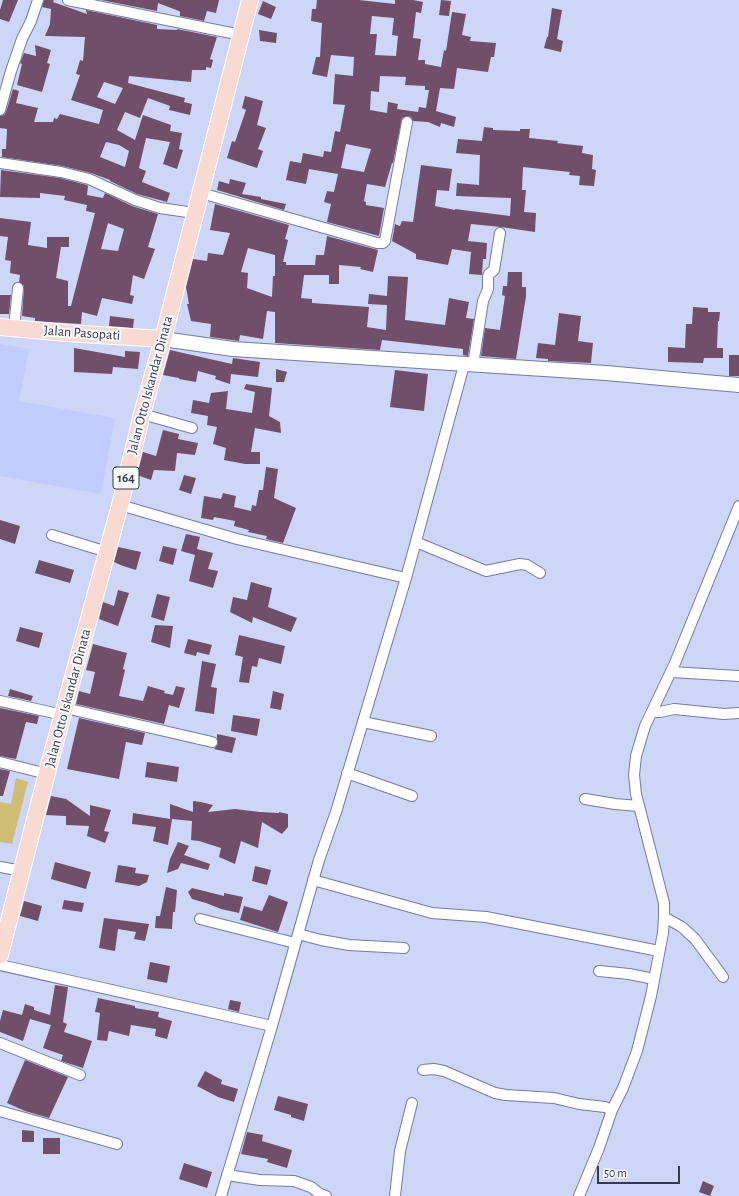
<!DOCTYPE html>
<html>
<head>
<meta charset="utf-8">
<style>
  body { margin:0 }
  #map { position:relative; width:739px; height:1196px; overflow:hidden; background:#ced6f8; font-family:"Alegreya Sans",sans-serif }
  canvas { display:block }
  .scale { position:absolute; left:597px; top:1166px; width:83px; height:18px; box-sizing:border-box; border:2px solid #373b4c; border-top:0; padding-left:5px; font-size:12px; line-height:14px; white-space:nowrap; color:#373b4c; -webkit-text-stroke:3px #f7f9fd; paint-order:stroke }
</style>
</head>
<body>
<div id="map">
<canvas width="739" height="1196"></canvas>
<div class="scale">50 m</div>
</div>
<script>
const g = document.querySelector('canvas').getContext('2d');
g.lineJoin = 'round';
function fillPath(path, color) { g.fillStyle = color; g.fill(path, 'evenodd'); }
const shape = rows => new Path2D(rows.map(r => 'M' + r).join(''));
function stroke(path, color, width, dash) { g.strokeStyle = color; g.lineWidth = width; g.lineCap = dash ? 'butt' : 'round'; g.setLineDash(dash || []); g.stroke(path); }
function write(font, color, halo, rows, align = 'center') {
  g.font = font + ' "Alegreya Sans",sans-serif'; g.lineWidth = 4; g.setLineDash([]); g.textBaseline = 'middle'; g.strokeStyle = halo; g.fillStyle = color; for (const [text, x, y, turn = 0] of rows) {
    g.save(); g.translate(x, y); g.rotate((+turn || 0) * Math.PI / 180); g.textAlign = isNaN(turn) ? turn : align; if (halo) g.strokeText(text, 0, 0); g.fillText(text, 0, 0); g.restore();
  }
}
fillPath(shape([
  [0,344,29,349,19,401,115,418,101,494,0,476]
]), '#c1cbfd');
fillPath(shape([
  [16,778,28,782,12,844,0,842,0,802,11,804]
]), '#cfbc75');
fillPath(shape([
  [3,0,18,0,9,22,0,19,0,10],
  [44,0,54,0,53,2,87,14,86,10,157,25,157,29,177,30,177,29,217,37,210,59,213,60,211,68,206,67,206,70,192,70,191,82,129,76,128,83,185,98,184,102,192,104,190,115,169,110,170,106,148,98,140,118,125,112,117,130,135,140,143,115,171,125,170,131,182,133,179,149,183,150,177,169,163,164,170,142,146,138,139,168,146,171,142,182,170,193,167,202,137,194,110,181,110,180,91,173,62,166,2,157,2,149,6,149,7,129,0,128,0,116,4,115,6,112,13,89,19,91,16,103,38,108,34,122,53,122,54,118,57,119,60,114,99,124,103,110,71,100,80,75,76,74,80,60,83,61,85,37,45,36,50,24,51,9,42,7],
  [104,82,123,88,115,104,97,97],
  [106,142,119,145,129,151,125,167,100,157],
  [101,0,219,0,216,13,207,11,204,21,180,16,180,12,179,11,158,3,157,11],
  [317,0,359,0,395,4,395,0,413,0,423,2,421,13,416,12,413,38,421,39,418,60,425,60,425,64,441,67,444,50,446,51,452,12,466,14,462,35,471,37,470,41,496,43,494,57,491,57,488,72,457,68,454,89,440,88,436,111,456,117,454,127,441,123,440,127,428,122,413,121,411,117,408,116,402,118,393,163,392,163,385,187,367,184,364,201,366,202,366,205,384,208,379,236,327,222,331,204,324,202,327,191,334,192,338,174,309,169,306,184,286,180,290,161,301,163,303,153,323,157,324,151,331,152,335,131,340,132,345,105,333,104,335,74,353,76,354,57,331,55,327,77,312,74,316,57,320,57,322,23,311,21,312,9,316,9],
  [372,16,394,18,392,35,398,36,396,56,375,55,377,34,370,34],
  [380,76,406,77,405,85,425,86,425,90,429,90,426,108,419,107,418,112,397,109,398,104,388,102,387,113,370,110,371,91,379,92],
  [346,144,371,149,364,172,341,168],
  [441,0,451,1,449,16,439,15],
  [263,1,276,7,271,19,258,14],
  [552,8,562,10,557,39,563,41,561,52,544,48,547,37,548,37],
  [259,30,277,33,276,43,260,41],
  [35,45,51,50,47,63,50,64,42,92,17,85,22,64,20,63,24,53,36,56],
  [245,96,263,101,257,125,266,128,258,149,263,151,257,168,227,158,232,141,235,142,246,110,242,108],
  [484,127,493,128,493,130,520,131,520,129,530,129,529,138,558,141,557,143,583,146,582,153,593,155,592,169,596,170,594,186,579,185,580,176,569,175,570,172,523,167,522,190,526,190,524,212,536,213,535,232,501,227,471,224,468,241,487,243,486,259,483,259,482,275,469,274,471,252,452,249,448,265,416,259,416,254,392,241,395,224,400,226,402,221,413,222,421,165,452,169,449,191,437,190,435,206,455,210,455,209,510,216,511,198,456,196,457,183,479,185,480,155,456,153,458,139,482,141],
  [1,170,60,178,87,185,88,186,87,195,103,198,105,193,132,206,158,214,148,247,155,249,144,279,133,275,130,295,134,296,132,304,102,298,97,316,82,312,81,324,35,321,35,318,22,316,24,286,19,282,20,275,10,273,11,261,5,260,8,237,0,236,0,218,31,222,28,245,47,248,47,237,69,237,69,247,61,247,56,278,68,281,68,306,71,306,95,213,86,211,87,205,64,200,65,196,40,193,40,198,0,197],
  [108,223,124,229,118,251,101,249],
  [230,179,246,183,242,194,261,197,261,199,286,204,284,210,217,190,219,181,229,184],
  [215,204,289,225,285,239,288,240,283,262,286,262,286,265,315,265,316,255,324,255,327,236,378,250,373,272,360,269,361,267,339,265,339,284,329,284,329,275,304,275,301,298,312,299,312,303,369,307,367,327,386,330,387,305,368,304,369,294,387,296,388,276,408,277,405,320,445,325,449,298,469,302,466,318,474,319,468,356,463,355,463,349,382,340,380,350,275,343,275,312,267,311,263,339,240,335,239,341,210,337,211,324,191,321,187,304,189,304,186,287,193,259,207,261,208,253,223,255,230,233,210,230],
  [248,248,275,255,275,276,273,276,272,297,247,288,248,273,241,272],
  [508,272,522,272,522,287,526,287,526,296,516,359,481,356,485,328,500,330,505,296,502,295,503,286,507,286],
  [0,295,11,295,9,314,0,314],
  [693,307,708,308,708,312,720,312,719,321,718,321,717,348,723,348,723,358,704,358,703,363,668,362,668,347,685,348,686,324,692,324],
  [559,313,581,316,578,341,593,343,591,363,548,361,548,359,536,358,538,343,555,345],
  [110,316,134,319,133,328,109,326],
  [74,348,125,357,125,351,140,352,138,369,113,367,112,374,74,372],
  [170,350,232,364,233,358,260,362,258,377,231,374,230,384,215,379,216,376,198,371,196,382,179,379,179,378,163,375],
  [729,355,739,355,739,376,729,376],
  [276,369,287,372,284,382,276,382],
  [395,370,428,374,424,411,390,407],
  [246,384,272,388,269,416,280,422,281,433,255,428,251,452,260,452,260,464,245,464,224,460,226,448,213,444,217,427,207,425,208,416,191,413,193,400,209,403,211,393,228,391,226,409,252,413,255,392,244,389],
  [163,430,179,434,178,439,198,443,195,455,177,453,175,471,154,470,151,480,137,475,143,452,156,456],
  [266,467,278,469,274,498,296,508,283,543,266,539,267,536,248,532,249,530,234,526,235,521,214,517,213,520,201,518,204,496,221,499,223,493,236,496,234,507,251,511,252,505,256,506,259,490,263,490],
  [184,475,196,478,191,494,179,490],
  [0,520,20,526,15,544,0,539],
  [186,534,200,537,197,549,213,553,208,569,218,571,213,588,189,581,195,555,181,551],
  [163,546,177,549,173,565,159,561],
  [118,547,141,552,136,570,123,566,114,562],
  [39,560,74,570,70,583,35,573],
  [251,582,272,588,268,607,297,618,291,632,253,617,252,623,230,612,233,597,247,600],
  [118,590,129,593,118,626,99,619,103,602,114,606],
  [157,594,170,597,164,621,151,617],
  [155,625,173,626,170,648,151,642],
  [20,627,43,633,39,648,16,641],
  [239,635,285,646,281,664,259,658,257,667,252,666,249,683,239,682,243,657,235,655],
  [188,639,212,645,209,655,197,652,196,656,184,653],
  [93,644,127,653,123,669,125,670,119,696,143,701,148,686,165,691,164,693,173,695,176,686,185,688,179,708,169,705,164,724,76,704,79,691,90,694,95,672,86,670],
  [202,661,216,664,211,687,217,688,214,714,195,711],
  [10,689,33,696,31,701,8,696],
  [273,691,284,694,281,710,270,708],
  [0,708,39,716,37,724,26,722,16,759,0,756],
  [233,715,260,719,257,736,231,731],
  [79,718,145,733,142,745,126,742,119,779,67,769],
  [217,734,236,738,232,753,214,749,218,744,217,738],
  [147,762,179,767,177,782,145,777],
  [0,769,10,771,3,796,0,796],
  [51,796,66,799,90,816,90,805,111,810,104,831,109,832,105,843,87,836,89,826,66,825,66,816,46,815],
  [193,801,201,802,213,805,208,812,235,809,260,812,279,813,279,812,288,814,288,827,282,834,262,822,258,848,241,841,235,864,219,857,221,848,199,841,191,840,192,821,172,819,168,845,153,841,156,827,132,824,133,813,170,819,170,804,193,812],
  [178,842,189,846,184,855,210,864,208,870,181,863,178,869,167,873,170,859],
  [55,862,91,872,86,889,51,879],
  [118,865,136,868,135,873,149,875,147,882,139,886,115,882],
  [255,866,271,870,267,885,252,881],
  [166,887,177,890,175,912,173,912,172,929,155,928,156,916,160,916],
  [192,888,224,896,224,893,243,897,239,913,221,909,206,903,192,899,188,892],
  [269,895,288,902,278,932,240,920,244,906,262,911],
  [64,900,84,903,82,912,62,909],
  [24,901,42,906,38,921,20,916],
  [104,918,149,924,145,941,134,939,136,932,118,929,115,951,99,948],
  [150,962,170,966,167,983,147,979],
  [55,985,68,987,63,1022,67,1024,64,1032,92,1041,83,1068,61,1061,63,1055,43,1048,51,1025,30,1019,23,1041,0,1032,0,1021,3,1010,22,1015,25,1004,34,1007,34,1010,50,1015],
  [98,998,135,1006,135,1008,159,1012,158,1017,172,1021,167,1039,155,1036,156,1029,131,1025,129,1036,109,1031,107,1041,97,1040,100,1013,95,1012],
  [230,1000,241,1002,239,1012,228,1009],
  [25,1060,68,1077,49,1118,25,1111,7,1103],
  [205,1071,222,1080,221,1084,238,1089,234,1102,218,1097,197,1086],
  [278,1096,308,1104,304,1121,291,1117,291,1115,274,1110],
  [22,1130,34,1131,34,1142,22,1142],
  [247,1132,263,1135,262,1141,292,1150,287,1168,267,1162,268,1159,241,1154],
  [43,1138,60,1138,60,1154,43,1154],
  [184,1163,212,1172,207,1188,179,1179],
  [703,1181,714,1186,710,1196,699,1192]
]), '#714e69');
const street = shape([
  [68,0,241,35],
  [0,110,11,71,22,39,31,21,38,0],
  [0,163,61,172,89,179,135,200,160,208,194,213],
  [201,193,377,243,383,243,385,241,407,122],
  [14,328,18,288],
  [473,365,483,301,488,289,488,277,489,274,494,270,500,233],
  [142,414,192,428],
  [120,505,237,539,406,578],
  [52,535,107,552],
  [416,542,486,571,520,564,527,565,540,573],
  [671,672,739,676],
  [0,701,63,715],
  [65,708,212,742],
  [652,712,660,712,674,709,724,714,739,713],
  [363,722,431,736],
  [0,762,47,774],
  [347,773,412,796],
  [585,799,615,804,639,806],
  [0,867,22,871],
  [313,880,432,913,486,917,659,951],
  [664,917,682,927,695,939,723,977],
  [200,919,295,943],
  [298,934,321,940,349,945,404,948],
  [0,965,272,1026,221,1196],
  [599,971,629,974,654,979],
  [272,1026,319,860,336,812,406,578,464,365],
  [0,1043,80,1075],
  [423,1070,434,1069,444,1071,495,1093,506,1095,554,1098,579,1104,605,1107,612,1110],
  [0,1111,117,1144],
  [227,1175,260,1180,294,1181,311,1187,320,1194,326,1196],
  [395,1196,400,1151,412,1103],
  [579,1196,599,1148,612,1110,623,1088,637,1051,651,996,663,933,664,917,664,903,636,794,634,775,636,756,645,726,675,663,739,506]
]);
const secondary = shape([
  [163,339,233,349,606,373,739,385]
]);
const primary = shape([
  [0,327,66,333,163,339],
  [0,955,49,765,120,505,142,414,163,339,250,0]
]);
stroke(street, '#737ba2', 12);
stroke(secondary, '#737ba2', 16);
stroke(primary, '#fff', 18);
stroke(street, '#fff', 10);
stroke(secondary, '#fff', 14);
stroke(primary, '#f8dad3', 16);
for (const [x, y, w] of [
  [126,478,26]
]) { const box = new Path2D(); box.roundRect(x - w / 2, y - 11, w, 22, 3); g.fillStyle = '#f7f9fd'; g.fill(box); stroke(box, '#373b4c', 1); }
write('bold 13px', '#373b4c', null, [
  ["164",126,478]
]);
write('14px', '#373b4c', '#f7f9fd', [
  ["Jalan Pasopati",82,333,4],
  ["Jalan Otto Iskandar Dinata",150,385,-75],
  ["Jalan Otto Iskandar Dinata",68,698,-75]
]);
</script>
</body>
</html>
